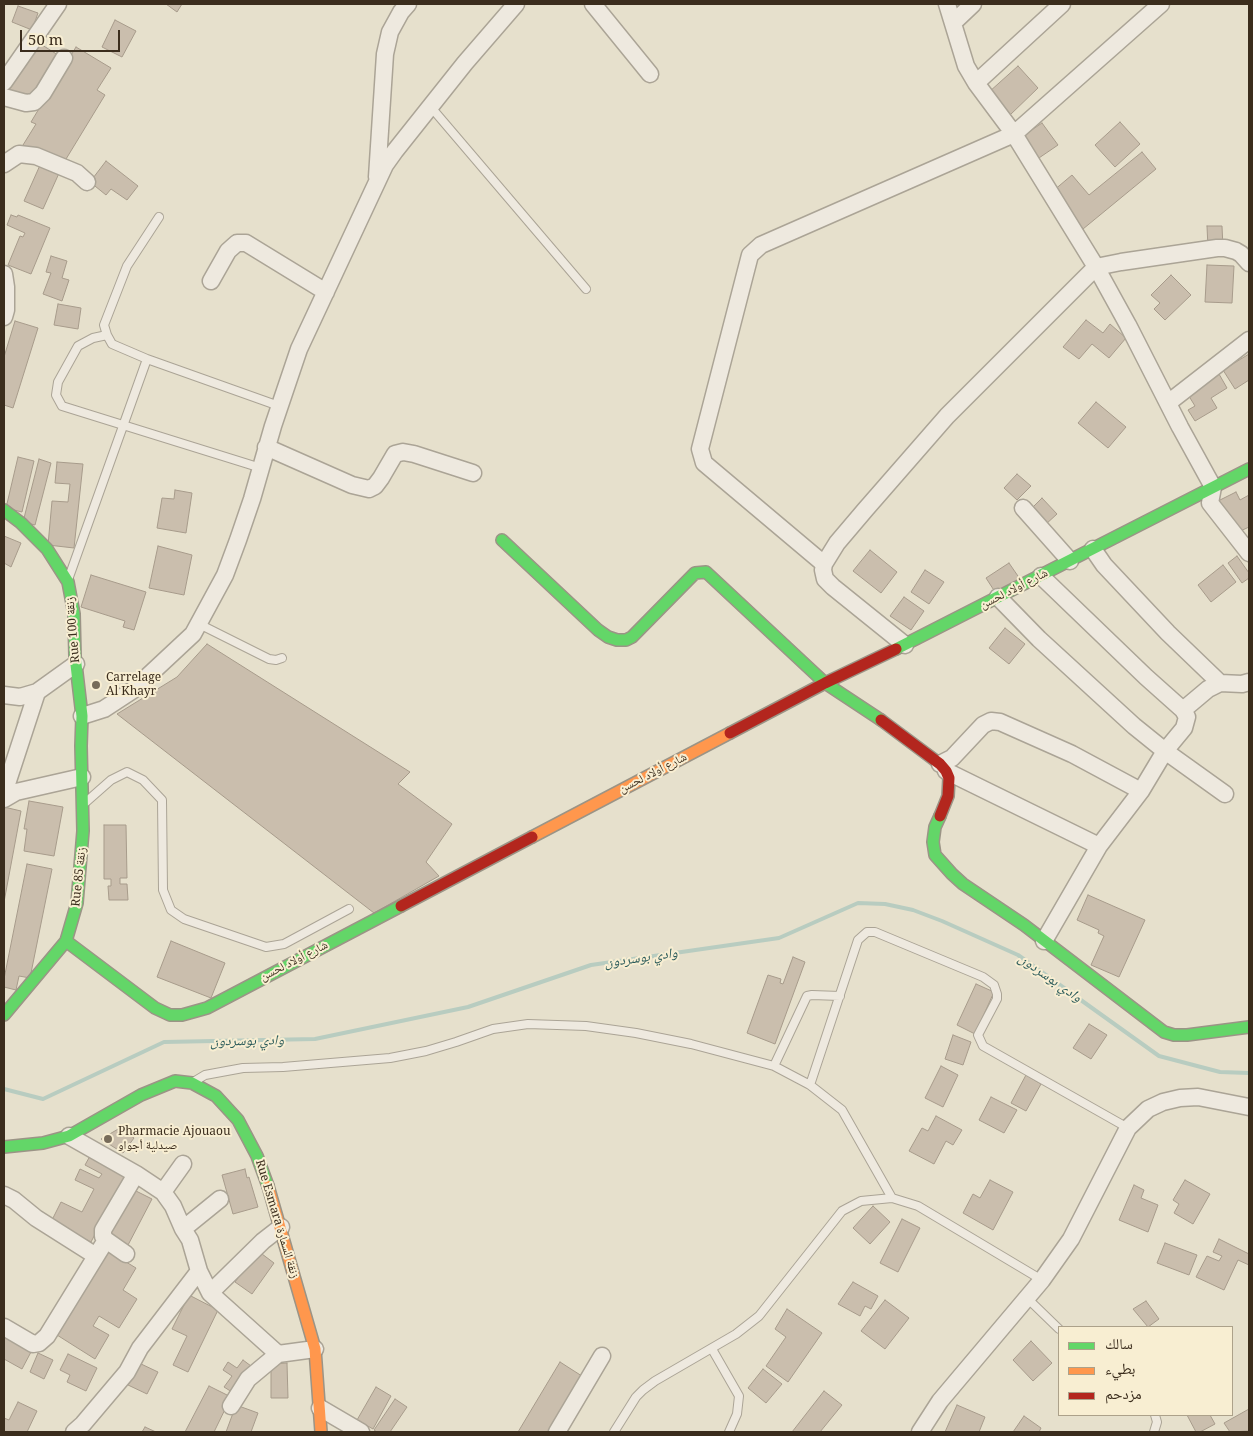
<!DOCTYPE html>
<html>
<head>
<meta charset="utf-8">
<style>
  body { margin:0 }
  #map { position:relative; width:1253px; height:1436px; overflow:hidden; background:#e6e0cc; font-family:"Noto Serif","Noto Naskh Arabic",serif }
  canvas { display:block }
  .frame { position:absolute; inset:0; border:5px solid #3b2d1d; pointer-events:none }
  .legend { position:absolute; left:1058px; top:1326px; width:175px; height:90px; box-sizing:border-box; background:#f8eed2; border:1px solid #aca18a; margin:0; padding:6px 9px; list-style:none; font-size:15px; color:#3b2d1d }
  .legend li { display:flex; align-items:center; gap:10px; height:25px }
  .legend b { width:25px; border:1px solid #aca18a }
  .scale { position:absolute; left:20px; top:30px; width:100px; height:22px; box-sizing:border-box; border:2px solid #3b2d1d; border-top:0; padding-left:6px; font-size:15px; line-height:18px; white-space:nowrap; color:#3b2d1d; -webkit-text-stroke:4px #f8eed2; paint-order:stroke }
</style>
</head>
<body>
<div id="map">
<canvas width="1253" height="1436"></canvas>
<div class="frame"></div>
<ul class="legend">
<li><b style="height:6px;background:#63d668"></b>سالك</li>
<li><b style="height:6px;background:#ff974d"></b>بطيء</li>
<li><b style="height:6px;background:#b3261e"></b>مزدحم</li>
</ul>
<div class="scale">50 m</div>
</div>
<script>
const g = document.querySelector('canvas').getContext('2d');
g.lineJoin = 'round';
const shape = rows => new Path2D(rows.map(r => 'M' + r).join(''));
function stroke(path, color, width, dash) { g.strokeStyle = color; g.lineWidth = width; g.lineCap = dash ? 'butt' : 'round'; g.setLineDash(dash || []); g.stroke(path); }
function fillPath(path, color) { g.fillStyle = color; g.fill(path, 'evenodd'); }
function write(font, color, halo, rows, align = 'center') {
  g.font = font + ' "Noto Serif","Noto Naskh Arabic",serif'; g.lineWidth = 4; g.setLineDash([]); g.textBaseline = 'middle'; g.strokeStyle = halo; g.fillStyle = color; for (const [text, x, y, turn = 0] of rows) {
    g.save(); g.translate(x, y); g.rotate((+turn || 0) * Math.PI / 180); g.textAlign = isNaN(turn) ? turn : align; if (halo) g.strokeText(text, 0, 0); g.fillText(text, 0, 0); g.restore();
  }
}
stroke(shape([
  [4,1089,43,1099,164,1042,315,1039,468,1007,591,965,779,938,858,903,885,904,913,910,942,921,1018,955,1159,1056,1220,1072,1249,1073]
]), '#b8ccc0', 4);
const building = shape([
  [166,4,182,4,177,12,166,4],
  [18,6,38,13,32,30,12,22,18,6],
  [115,20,136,31,122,57,102,47,115,20],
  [39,43,58,55,28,102,9,90,39,43],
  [76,47,111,68,97,90,105,95,63,164,48,160,23,145,36,124,31,122,76,47],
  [1018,66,1038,88,1010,115,989,92,1018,66],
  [1120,122,1140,144,1115,167,1095,145,1120,122],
  [1042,123,1058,145,1036,160,1020,138,1042,123],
  [1142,152,1156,169,1083,229,1053,191,1072,175,1089,195,1142,152],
  [106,161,138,186,127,200,111,189,106,195,90,182,106,161],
  [41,163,60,171,43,209,24,201,41,163],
  [11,215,17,217,18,215,50,228,31,274,8,265,20,236,23,237,25,233,7,225,11,215],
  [1207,226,1222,226,1223,248,1208,248,1207,226],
  [51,256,67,261,62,278,69,280,62,301,43,294,51,273,46,272,51,256],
  [1207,265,1234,266,1232,303,1205,302,1207,265],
  [1171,275,1191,295,1165,320,1154,309,1160,303,1151,295,1171,275],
  [58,304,81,308,78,329,54,325,58,304],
  [1086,320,1103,333,1110,324,1126,338,1109,358,1092,344,1079,359,1063,347,1086,320],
  [15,321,38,328,13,408,4,405,4,357,15,321],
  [1249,354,1249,380,1235,389,1223,370,1249,354],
  [1219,374,1227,388,1211,398,1217,408,1195,421,1188,410,1195,406,1187,393,1219,374],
  [1096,402,1126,427,1108,448,1078,423,1096,402],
  [18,457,34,461,22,512,6,508,18,457],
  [39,459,51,463,35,525,23,522,39,459],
  [57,462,83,464,74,548,48,545,52,501,68,502,70,484,55,483,57,462],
  [1017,474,1031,486,1017,500,1004,488,1017,474],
  [175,490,192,493,186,533,157,528,162,498,174,499,175,490],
  [1236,492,1240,500,1249,495,1249,527,1234,534,1218,501,1236,492],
  [1042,498,1057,514,1045,525,1030,510,1042,498],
  [4,536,21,543,11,567,4,563,4,536],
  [158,546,192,555,184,595,149,588,158,546],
  [870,550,897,572,881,593,853,571,870,550],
  [1237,556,1249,573,1249,578,1242,583,1228,563,1237,556],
  [1009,563,1020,579,997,595,986,578,1009,563],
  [1223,565,1236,582,1211,602,1198,585,1223,565],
  [925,570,944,582,929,604,911,592,925,570],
  [91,575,146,592,134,630,123,627,125,621,81,607,91,575],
  [904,597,924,611,911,630,890,616,904,597],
  [1005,628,1025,644,1009,664,989,648,1005,628],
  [207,644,410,772,398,784,452,824,426,862,439,876,374,913,117,714,177,677,207,644],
  [29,801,63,807,54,856,24,851,27,829,24,829,29,801],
  [4,807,21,811,4,902,4,807],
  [104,825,126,825,127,878,120,878,120,884,127,884,128,900,109,900,108,886,111,886,111,879,104,879,104,825],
  [27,864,52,869,30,978,19,976,16,990,4,987,4,979,27,864],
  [1088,895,1145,920,1119,977,1091,965,1104,936,1098,933,1099,930,1077,920,1088,895],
  [171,941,225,963,211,998,157,977,171,941],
  [793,957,805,962,775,1044,747,1033,768,975,781,979,780,983,783,984,793,957],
  [976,984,994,992,975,1034,957,1025,976,984],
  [1089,1024,1107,1035,1091,1059,1073,1048,1089,1024],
  [953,1035,971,1042,963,1065,945,1059,953,1035],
  [941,1066,958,1075,943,1107,925,1098,941,1066],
  [1026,1075,1041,1084,1026,1111,1011,1103,1026,1075],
  [991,1097,1017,1110,1004,1133,979,1120,991,1097],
  [936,1116,962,1130,953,1145,946,1141,934,1164,909,1151,922,1128,928,1131,936,1116],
  [120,1128,134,1138,123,1153,101,1139,120,1128],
  [90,1156,126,1174,91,1242,51,1222,61,1202,82,1212,94,1189,75,1180,80,1169,99,1178,102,1174,85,1165,90,1156],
  [245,1169,247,1178,249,1177,258,1207,233,1214,222,1175,245,1169],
  [990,1180,1013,1192,993,1230,963,1213,973,1194,980,1198,990,1180],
  [1185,1180,1210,1194,1193,1224,1174,1213,1179,1204,1173,1200,1185,1180],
  [1134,1185,1144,1190,1141,1198,1158,1205,1148,1232,1119,1220,1134,1185],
  [132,1189,152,1199,127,1247,107,1237,132,1189],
  [873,1206,890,1222,870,1244,853,1228,873,1206],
  [902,1219,920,1228,898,1272,880,1263,902,1219],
  [1219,1239,1249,1254,1249,1265,1238,1260,1224,1290,1196,1277,1207,1256,1219,1261,1222,1256,1213,1252,1219,1239],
  [1165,1243,1197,1255,1189,1275,1157,1263,1165,1243],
  [108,1251,136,1268,123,1290,137,1299,119,1328,99,1316,93,1326,109,1335,95,1359,57,1335,108,1251],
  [258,1251,274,1263,252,1294,235,1282,258,1251],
  [853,1282,878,1296,871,1309,865,1306,860,1316,838,1304,853,1282],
  [189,1295,218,1310,188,1372,173,1365,187,1336,172,1329,189,1295],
  [885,1300,909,1318,885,1349,861,1331,885,1300],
  [1146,1301,1159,1319,1148,1327,1133,1309,1146,1301],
  [787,1309,822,1333,788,1382,766,1366,786,1337,775,1329,787,1309],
  [4,1336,31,1352,22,1369,4,1359,4,1336],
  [1031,1341,1052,1363,1033,1381,1013,1360,1031,1341],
  [38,1353,53,1360,44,1379,30,1372,38,1353],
  [68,1354,97,1368,86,1391,67,1382,70,1375,60,1370,68,1354],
  [243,1360,251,1366,232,1392,224,1387,232,1376,223,1370,228,1362,237,1368,243,1360],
  [560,1362,585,1378,552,1432,518,1432,560,1362],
  [139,1363,158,1372,147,1394,128,1385,139,1363],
  [287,1363,288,1398,271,1398,271,1364,287,1363],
  [763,1369,782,1384,766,1403,748,1388,763,1369],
  [209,1386,231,1397,214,1432,185,1432,209,1386],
  [376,1387,391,1396,373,1429,357,1420,376,1387],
  [824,1391,842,1405,820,1432,792,1432,824,1391],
  [395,1399,407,1407,390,1432,377,1432,374,1430,395,1399],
  [18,1402,37,1411,27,1432,4,1432,4,1418,9,1420,18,1402],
  [236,1405,258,1413,251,1432,226,1432,236,1405],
  [957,1405,985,1417,979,1432,945,1432,957,1405],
  [1249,1409,1249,1431,1230,1432,1224,1423,1249,1409],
  [1187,1415,1210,1415,1215,1424,1200,1432,1196,1432,1187,1415],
  [1024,1416,1041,1428,1039,1432,1013,1432,1024,1416],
  [145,1427,156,1432,142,1432,145,1427]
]);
fillPath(building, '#cabead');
stroke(building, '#a79b8b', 1);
const lane = shape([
  [430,106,586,289],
  [159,217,127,266,104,325,107,335,112,344,147,359,279,406],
  [107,335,93,338,78,346,58,382,56,395,62,406,261,468],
  [69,577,147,359],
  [199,624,269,659,276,660,282,658],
  [86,802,111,780,127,772,143,780,162,800,163,890,171,910,184,919,266,947,284,944,349,909],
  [774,1066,807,996,812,995,840,996],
  [195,1081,205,1075,243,1068,283,1067,390,1058,426,1051,456,1042,493,1029,528,1024,586,1026,636,1033,691,1044,774,1066,810,1085,842,1110,892,1198],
  [810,1085,858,940,867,932,875,932,983,977,994,985,997,994,997,999,978,1035,983,1046,1128,1128],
  [1027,1298,1059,1329],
  [712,1349,739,1396,737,1414,729,1432],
  [614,1432,636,1397,643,1390,655,1381,736,1334,759,1316,842,1211,861,1201,892,1198,918,1206,1042,1280],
  [1154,1432,1157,1422,1155,1415]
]);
const street = shape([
  [593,4,650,74],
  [947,4,966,66,976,83,1014,134,1096,267,1128,325,1180,427,1213,487,1210,503,1249,553],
  [953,23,973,4],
  [4,82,58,4],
  [976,83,1062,4],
  [4,97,26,103,34,102,43,93,64,58],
  [4,164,19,154,36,156,77,173,87,182],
  [377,177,385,54,390,32,401,12,408,4],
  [4,274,6,287,6,310,4,317],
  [211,281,228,251,237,243,246,243,326,292],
  [1168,403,1249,340],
  [266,447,352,485,369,489,375,486,381,478,395,454,403,452,414,454,473,473],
  [1023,508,1070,561],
  [1093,549,1104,565,1168,633,1220,683],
  [824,564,704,463,700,449,750,255,761,245,1014,134,1161,4],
  [1041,576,1146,677,1183,710,1187,717,1184,728,1165,751,1141,791,1099,846,1044,941],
  [998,597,1039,639,1134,726,1165,751,1225,794],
  [905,645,833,587,825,579,823,570,824,564,837,543,865,510,947,416,1096,267,1121,262,1217,248,1225,248,1236,251,1241,254,1249,263],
  [4,695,20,697,37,692,76,664],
  [1183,710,1208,689,1220,683,1242,684,1249,682],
  [82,716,104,709,133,690,193,634,225,575,238,540,252,499,273,426,299,349,385,165,395,151,465,63,516,4],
  [940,764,952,758,983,725,991,721,1000,722,1072,754,1141,791],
  [946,771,1099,846],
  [4,793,37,692],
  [4,799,16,792,82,777],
  [69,1136,136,1174,163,1192,183,1164],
  [163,1192,173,1206,183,1229,220,1199],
  [4,1195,14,1200,36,1218,96,1256],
  [183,1229,190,1240,199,1271,210,1293,278,1354,315,1349],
  [106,1240,126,1254],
  [210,1293,263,1241,281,1227],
  [4,1327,33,1344,39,1343,47,1336,106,1240,103,1236,103,1230,136,1174],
  [231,1406,248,1379,278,1354],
  [320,1408,361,1432],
  [74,1432,83,1424,127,1372,140,1348,199,1271],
  [557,1432,602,1356],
  [920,1432,940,1401,1042,1280,1071,1239,1128,1128,1148,1109,1163,1102,1180,1098,1198,1097,1249,1107]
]);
const fast = shape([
  [4,510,21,523,47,549,68,582,74,614,75,656,82,716,81,746,83,831,77,903,66,941,4,1015],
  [502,540,598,630,608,637,617,640,626,640,632,637,695,573,706,572,825,683,881,720],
  [896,649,1249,469],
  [940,816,935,827,933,842,935,855,952,874,963,884,1024,925,1164,1032,1174,1035,1187,1035,1249,1027],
  [66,941,155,1008,170,1015,182,1015,207,1008,401,906],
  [4,1147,43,1143,69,1136,141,1095,175,1081,192,1083,216,1096,238,1120,257,1156,268,1186]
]);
const slow = shape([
  [532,837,730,733],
  [268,1186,315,1349,321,1432]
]);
const jam = shape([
  [881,720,940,764,946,771,949,778,948,796,940,816],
  [730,733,825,683,896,649],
  [401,906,532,837]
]);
stroke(lane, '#aba496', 10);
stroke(street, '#aba496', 19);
stroke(fast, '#9b9486', 14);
stroke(slow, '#9b9486', 14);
stroke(jam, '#9b9486', 14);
stroke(lane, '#eee9df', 8);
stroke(street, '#eee9df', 16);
stroke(fast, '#63d668', 11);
stroke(slow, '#ff974d', 11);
stroke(jam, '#b3261e', 11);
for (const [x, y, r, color] of [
  [96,685,5,"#776c5a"],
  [108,1139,5,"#776c5a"]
]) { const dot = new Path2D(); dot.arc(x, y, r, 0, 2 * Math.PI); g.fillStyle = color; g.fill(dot); stroke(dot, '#f8eed2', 2); }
write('12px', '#3b2d1d', '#f8eed2', [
  ["شارع أولاد لحسن",1014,589,-27],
  ["Rue 100 زنقة",73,630,-95],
  ["شارع أولاد لحسن",653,773,-27],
  ["Rue 85 زنقة",79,877,-84],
  ["شارع أولاد لحسن",294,961,-27],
  ["Rue Esmara زنقة السمارة",277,1219,73]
]);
write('12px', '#3b2d1d', '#f8eed2', [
  ["Carrelage",106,678],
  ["Al Khayr",106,692],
  ["Pharmacie Ajouaou",118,1132],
  ["صيدلية أجواو",118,1146]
], 'left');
write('italic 14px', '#2b5b5a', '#f8eed2', [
  ["وادي بوسردون",641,958,-8],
  ["وادي بوسردون",1050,978,35],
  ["وادي بوسردون",247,1041,-1]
]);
</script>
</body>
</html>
